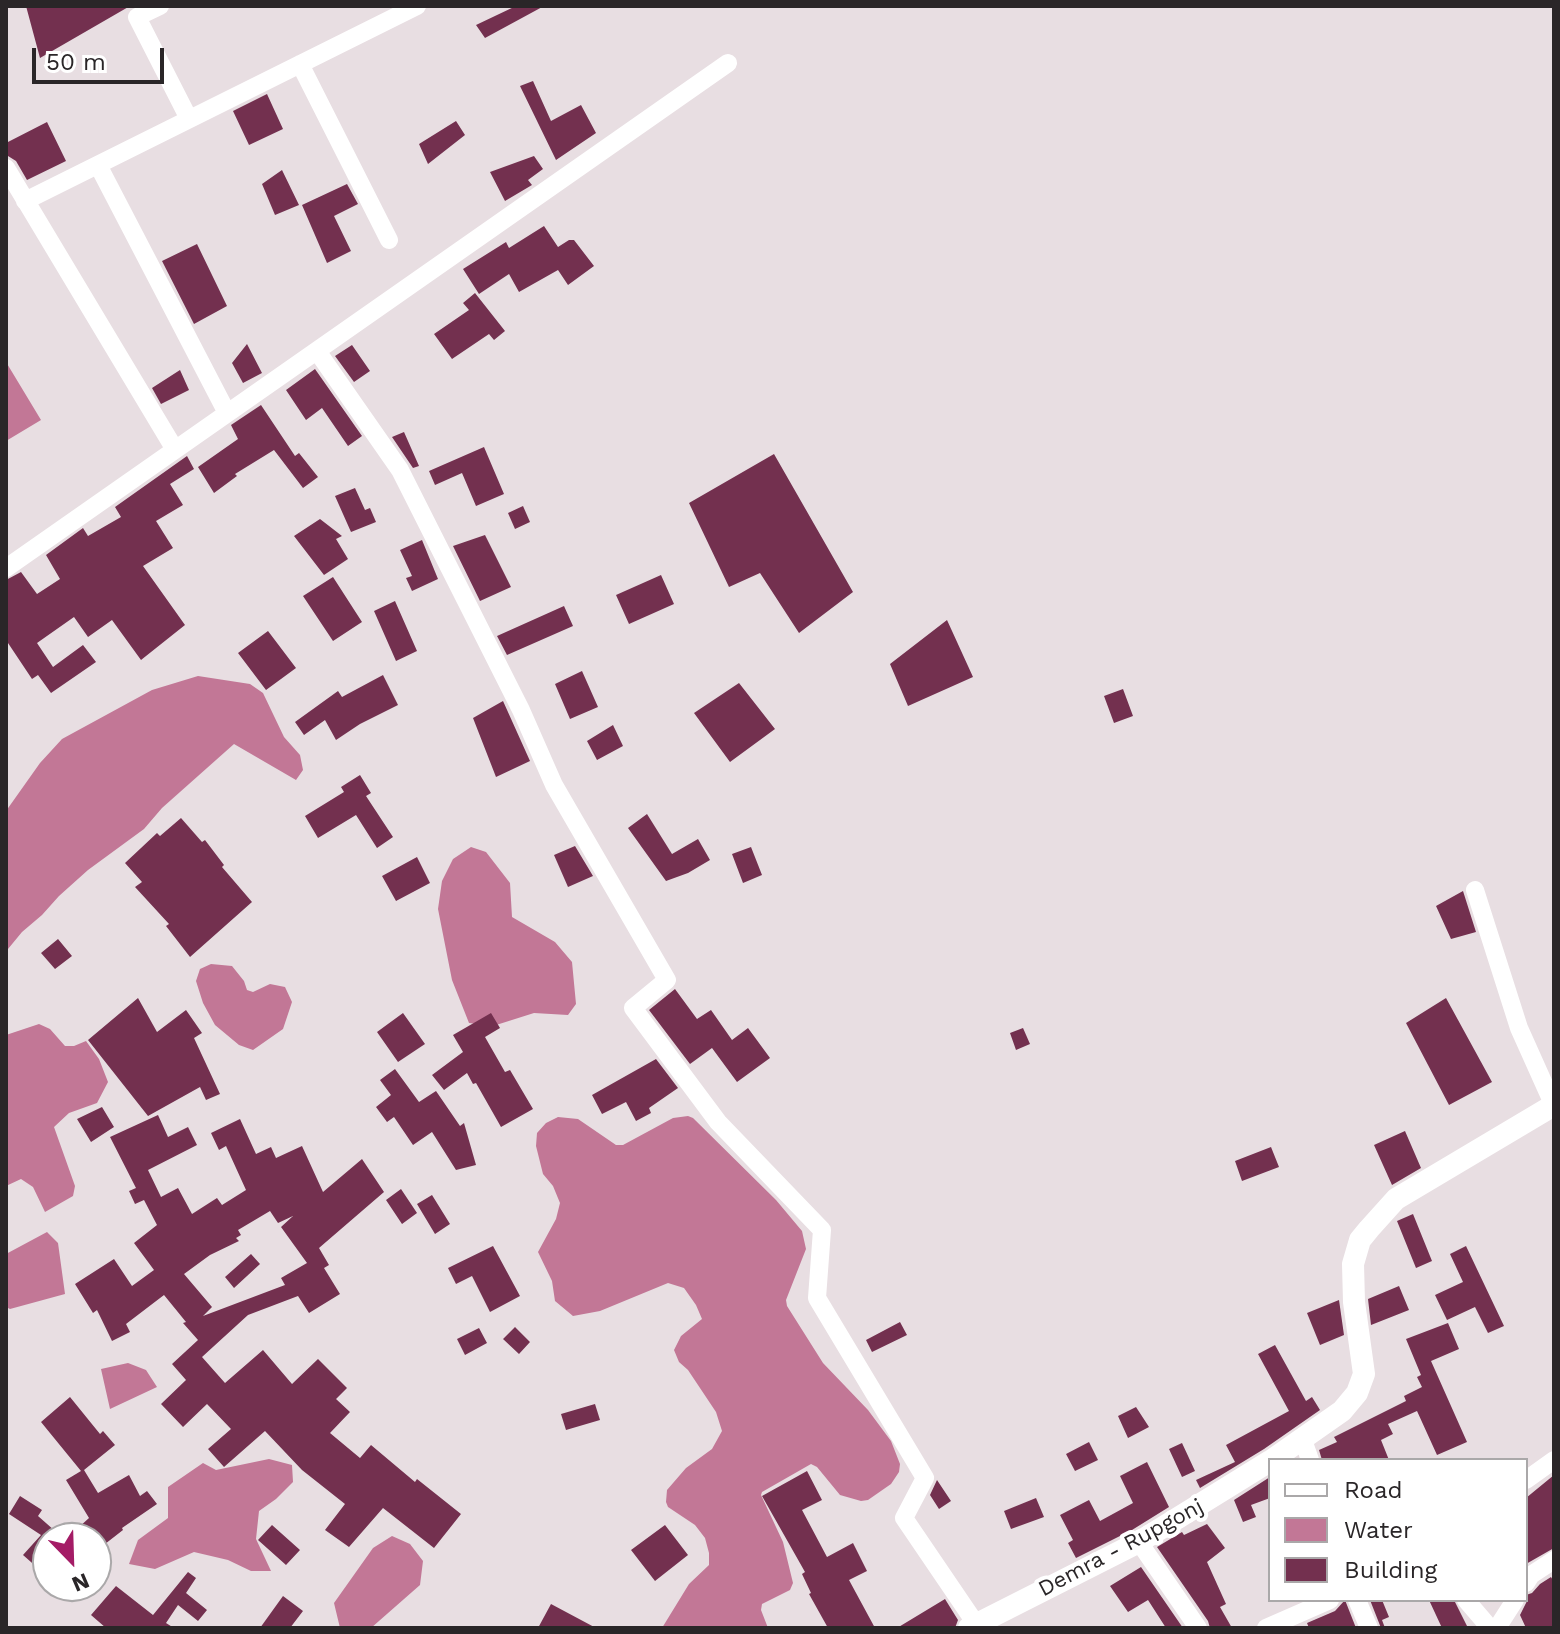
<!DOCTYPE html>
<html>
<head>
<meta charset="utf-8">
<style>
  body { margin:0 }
  #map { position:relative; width:1560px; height:1634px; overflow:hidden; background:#e8dee2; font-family:"Work Sans",sans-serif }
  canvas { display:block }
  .frame { position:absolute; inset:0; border:8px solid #2a2628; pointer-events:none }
  .legend { position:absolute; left:1268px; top:1458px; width:260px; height:144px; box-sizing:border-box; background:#fff; border:2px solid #aaa8a9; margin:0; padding:10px 14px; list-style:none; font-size:24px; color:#2a2628 }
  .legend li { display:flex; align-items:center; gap:16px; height:40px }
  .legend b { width:40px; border:2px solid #aaa8a9 }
  .north { position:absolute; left:32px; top:1522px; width:80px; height:80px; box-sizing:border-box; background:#fff; border:2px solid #aaa8a9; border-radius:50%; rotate:157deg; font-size:22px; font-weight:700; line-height:32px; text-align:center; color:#2a2628 }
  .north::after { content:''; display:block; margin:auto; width:28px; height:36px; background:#a41c66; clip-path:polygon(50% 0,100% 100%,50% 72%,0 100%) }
  .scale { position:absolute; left:32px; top:48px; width:132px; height:36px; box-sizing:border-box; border:4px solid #2a2628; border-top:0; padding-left:10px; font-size:24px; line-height:28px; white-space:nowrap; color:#2a2628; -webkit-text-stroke:6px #fff; paint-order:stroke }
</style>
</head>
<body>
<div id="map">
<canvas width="1560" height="1634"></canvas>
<div class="frame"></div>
<ul class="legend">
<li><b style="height:10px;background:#fff"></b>Road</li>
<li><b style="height:22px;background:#c27796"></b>Water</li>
<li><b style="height:22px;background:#73304f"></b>Building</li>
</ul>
<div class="north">N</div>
<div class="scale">50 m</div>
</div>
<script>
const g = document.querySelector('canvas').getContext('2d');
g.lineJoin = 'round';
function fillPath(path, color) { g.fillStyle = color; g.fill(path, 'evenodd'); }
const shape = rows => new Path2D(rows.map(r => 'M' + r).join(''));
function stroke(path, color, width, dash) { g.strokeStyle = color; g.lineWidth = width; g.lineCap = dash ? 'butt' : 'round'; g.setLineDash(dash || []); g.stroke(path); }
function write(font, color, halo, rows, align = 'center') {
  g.font = font + ' "Work Sans",sans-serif'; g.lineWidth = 8; g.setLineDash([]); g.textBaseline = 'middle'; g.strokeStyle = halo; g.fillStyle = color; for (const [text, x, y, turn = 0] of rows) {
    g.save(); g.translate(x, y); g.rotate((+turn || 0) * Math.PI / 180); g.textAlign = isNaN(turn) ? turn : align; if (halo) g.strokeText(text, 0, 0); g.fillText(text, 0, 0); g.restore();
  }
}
fillPath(shape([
  [6,362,41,420,6,441],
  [198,676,250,684,263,693,284,737,300,755,303,770,296,780,234,744,162,808,144,829,88,870,59,896,42,915,22,932,8,949,6,955,6,811,40,763,62,739,152,690],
  [471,847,486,852,510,883,512,917,555,942,572,962,576,1004,568,1015,534,1013,493,1026,469,1023,452,980,438,909,442,881,453,859],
  [211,964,232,966,244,981,247,990,253,992,270,984,285,987,292,1002,283,1029,253,1050,239,1045,215,1025,203,1003,196,981,200,969],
  [39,1024,50,1029,65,1046,74,1046,86,1041,99,1059,108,1082,97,1103,69,1113,54,1127,75,1186,73,1196,45,1212,33,1187,21,1179,6,1186,6,1035],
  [688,1116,693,1118,776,1200,802,1231,806,1249,786,1300,787,1306,823,1363,868,1410,891,1441,900,1464,899,1472,891,1484,868,1500,861,1501,840,1495,817,1467,811,1464,762,1492,761,1495,783,1542,793,1583,790,1590,762,1604,761,1610,768,1628,662,1628,689,1584,709,1565,709,1553,705,1538,695,1525,668,1507,666,1502,667,1490,686,1468,712,1449,722,1431,716,1412,688,1370,679,1362,674,1350,681,1336,702,1319,696,1305,684,1288,668,1283,600,1311,573,1316,555,1301,552,1281,538,1252,556,1219,560,1203,553,1186,543,1174,536,1146,537,1133,546,1123,558,1117,578,1119,616,1145,623,1145,673,1118],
  [47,1232,58,1243,65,1294,10,1309,6,1307,6,1254],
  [128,1363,146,1370,157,1387,110,1409,101,1369],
  [269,1459,292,1465,293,1482,276,1499,259,1511,256,1539,271,1571,251,1571,228,1560,194,1552,155,1569,129,1564,138,1540,168,1518,168,1487,203,1463,216,1470],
  [392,1536,410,1544,423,1561,420,1585,371,1628,340,1628,334,1603,373,1548]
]), '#c27796');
fillPath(shape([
  [26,6,130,6,40,58],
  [516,6,544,6,485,38,476,25],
  [533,81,551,121,581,105,596,133,556,160,520,86],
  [267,94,283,129,249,145,233,111],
  [456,121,465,135,428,164,419,144],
  [47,122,66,161,27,180,16,161,8,156,6,143],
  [534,156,543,169,528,180,532,185,505,201,490,172],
  [282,170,299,205,275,215,262,184],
  [347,184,358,204,334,216,351,251,327,263,302,205],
  [544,226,558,247,569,240,574,240,594,266,568,285,558,270,519,292,509,274,479,294,463,269,506,242,509,248],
  [197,244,227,306,194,324,162,261],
  [475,293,505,331,494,340,489,334,452,359,434,334,469,310,463,303],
  [247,344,262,373,243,383,232,363],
  [352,345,370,371,354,382,335,356],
  [315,369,362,436,348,446,322,408,306,420,286,390],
  [180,370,189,390,161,404,152,388],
  [261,405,295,456,299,453,318,477,303,488,274,450,235,474,237,476,214,493,198,467,238,439,231,425],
  [404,432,419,466,413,468,392,437],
  [484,447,504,494,476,506,462,473,435,485,429,471],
  [774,454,853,592,799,633,760,573,729,587,689,503],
  [187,456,194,469,170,484,183,505,156,521,173,548,143,566,185,625,141,660,112,620,88,637,74,617,37,643,53,667,83,645,96,662,51,693,38,675,32,679,6,640,6,580,21,572,37,594,60,579,46,555,83,528,88,536,121,517,115,507],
  [355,488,365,510,370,508,376,522,351,532,335,496],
  [523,506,530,522,515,529,508,513],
  [320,519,342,536,336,539,348,559,324,575,294,536],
  [485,535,511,587,480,601,453,546],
  [422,540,438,579,412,591,406,578,412,576,400,550],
  [661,575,674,604,629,624,616,595],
  [333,577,362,622,333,641,303,596],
  [395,601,417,651,396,661,374,611],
  [564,606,573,626,507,655,497,636],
  [947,620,973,677,908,706,890,664],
  [268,631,296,668,266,690,238,653],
  [582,671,598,707,570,719,555,684],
  [383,675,398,705,360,724,336,740,325,720,304,735,295,722,338,691,342,697],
  [739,683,775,729,730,762,694,713],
  [1123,689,1133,716,1114,723,1104,696],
  [503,701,530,761,496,777,473,718],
  [613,725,623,746,597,760,587,741],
  [360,775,371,793,366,796,393,837,377,848,356,815,318,838,305,816,344,792,341,787],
  [647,814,672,854,698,839,710,860,688,873,666,881,628,828],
  [181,818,202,842,205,840,224,865,222,867,252,902,190,957,166,926,169,924,135,887,142,882,125,863,157,833,160,836],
  [575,846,593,876,568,887,554,855],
  [751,847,762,875,743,883,732,854],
  [417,857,430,883,396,901,382,876],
  [1463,891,1476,932,1451,939,1436,906],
  [58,939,72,956,55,969,41,953],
  [675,989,697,1019,711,1010,732,1040,748,1028,770,1058,737,1082,712,1048,690,1064,649,1010],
  [138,998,157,1032,186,1010,202,1033,194,1038,220,1094,206,1100,200,1087,148,1116,88,1040],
  [1446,998,1492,1082,1449,1105,1406,1023],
  [403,1013,425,1044,398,1062,377,1032],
  [491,1013,500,1028,485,1037,505,1072,510,1070,533,1109,501,1127,476,1083,473,1084,467,1073,444,1090,432,1075,463,1052,453,1035],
  [1023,1028,1030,1044,1016,1050,1010,1033],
  [656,1059,678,1088,649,1108,651,1113,636,1121,626,1102,602,1114,592,1095],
  [395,1069,419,1102,436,1091,460,1126,464,1123,476,1165,456,1170,432,1132,413,1145,394,1117,387,1122,376,1107,391,1095,380,1080],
  [102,1107,114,1127,91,1142,77,1119],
  [158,1115,168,1137,188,1127,197,1145,148,1170,161,1197,178,1188,192,1214,217,1198,222,1205,246,1190,226,1146,219,1150,211,1133,240,1119,256,1154,271,1147,276,1158,302,1146,323,1192,362,1159,384,1192,319,1248,329,1265,324,1268,340,1294,309,1313,298,1296,248,1315,202,1357,225,1383,263,1350,292,1384,318,1359,347,1388,336,1399,350,1412,330,1433,360,1458,371,1445,415,1482,417,1479,461,1514,434,1548,383,1508,349,1547,325,1530,345,1504,302,1470,265,1431,224,1467,208,1449,231,1429,207,1404,183,1427,161,1404,186,1380,172,1364,198,1340,183,1323,186,1322,164,1295,126,1324,130,1332,112,1341,97,1310,93,1313,75,1284,114,1259,132,1286,154,1270,134,1243,157,1225,144,1200,135,1204,129,1191,136,1188,110,1137],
  [270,1211,278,1223,293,1216,281,1227,307,1263,281,1278,285,1285,203,1316,212,1307,184,1274,210,1255,239,1241,236,1238,241,1235,238,1230],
  [1405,1131,1421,1168,1392,1185,1374,1145],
  [1271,1147,1279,1167,1242,1181,1235,1161],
  [401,1189,417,1213,402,1224,386,1200],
  [432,1195,450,1224,435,1234,417,1204],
  [1413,1214,1432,1261,1416,1268,1397,1221],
  [493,1246,520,1296,490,1312,472,1276,456,1284,448,1268],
  [1466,1246,1504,1326,1488,1333,1475,1307,1447,1320,1435,1295,1463,1282,1450,1254],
  [251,1254,260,1264,234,1288,225,1277],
  [1399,1286,1409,1310,1371,1325,1368,1299],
  [1339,1300,1344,1335,1320,1345,1307,1313],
  [900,1322,907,1335,872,1352,866,1340],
  [1448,1323,1459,1349,1431,1361,1467,1442,1437,1455,1417,1411,1388,1424,1393,1434,1381,1440,1389,1460,1322,1460,1319,1450,1337,1442,1334,1437,1406,1401,1404,1396,1422,1387,1417,1377,1421,1375,1406,1339],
  [515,1327,530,1342,519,1354,503,1339],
  [479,1328,487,1343,465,1355,457,1339],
  [1275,1345,1306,1401,1312,1397,1320,1410,1264,1449,1200,1488,1196,1480,1235,1462,1226,1445,1289,1411,1258,1354],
  [70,1397,100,1434,103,1431,115,1445,84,1470,98,1493,129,1475,140,1496,147,1491,157,1504,122,1528,123,1530,96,1551,96,1538,67,1538,89,1518,66,1480,81,1471,41,1422],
  [595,1404,600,1420,566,1430,561,1414],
  [1136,1407,1149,1427,1128,1438,1118,1416],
  [1089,1442,1098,1460,1075,1471,1066,1454],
  [1182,1443,1195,1471,1182,1477,1169,1449],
  [1147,1462,1169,1507,1132,1530,1076,1558,1068,1543,1073,1540,1060,1515,1089,1500,1100,1521,1133,1503,1120,1476],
  [807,1471,822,1500,802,1510,827,1557,853,1543,867,1571,849,1580,875,1628,828,1628,809,1594,811,1593,802,1574,805,1572,762,1496],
  [1554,1475,1554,1548,1526,1564,1526,1498],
  [1270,1477,1270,1498,1251,1505,1256,1517,1243,1522,1234,1500],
  [937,1480,951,1501,939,1509,930,1495],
  [20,1496,42,1510,38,1516,63,1538,48,1538,48,1577,23,1555,41,1535,9,1514],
  [1036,1498,1044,1517,1011,1529,1004,1511],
  [1207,1524,1225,1548,1207,1562,1226,1604,1220,1607,1232,1628,1210,1628,1208,1621,1157,1547,1182,1532,1184,1535],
  [272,1525,300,1550,286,1565,258,1540],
  [665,1525,688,1555,655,1581,631,1550],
  [1141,1567,1183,1628,1166,1628,1148,1600,1128,1612,1110,1586],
  [188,1572,196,1578,186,1593,207,1610,198,1621,178,1605,166,1623,174,1628,106,1628,91,1615,116,1586,153,1615],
  [1551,1577,1554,1582,1554,1628,1526,1628,1520,1615,1527,1601,1526,1595,1532,1593,1540,1584],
  [283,1596,303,1611,290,1628,260,1628],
  [945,1599,958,1620,955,1628,897,1628],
  [1345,1600,1356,1628,1309,1628,1307,1623,1335,1611],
  [1370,1600,1382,1600,1389,1617,1382,1620,1385,1628,1381,1628],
  [1429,1600,1454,1600,1468,1628,1442,1628],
  [551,1604,596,1628,538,1628]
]), '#73304f');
stroke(shape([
  [160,6,137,17,189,119],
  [300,64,389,240],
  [98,165,227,413],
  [6,168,174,448],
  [25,201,417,6],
  [317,351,400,470,521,710,554,785,667,980,633,1008,718,1122,822,1230,817,1298,925,1478,904,1518,976,1624],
  [6,568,728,63],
  [1475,890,1519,1028,1554,1106],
  [1303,1440,1310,1460],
  [1526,1480,1554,1460],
  [1139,1542,1198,1628],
  [1526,1583,1531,1575,1554,1560],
  [1357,1600,1369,1628],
  [1466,1600,1490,1628],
  [1266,1628,1330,1600],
  [1497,1628,1515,1600]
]), '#fff', 18);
stroke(shape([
  [1272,1460,1342,1411,1357,1393,1364,1374,1354,1302,1353,1264,1360,1240,1369,1229,1396,1199,1554,1105],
  [969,1628,1139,1542,1270,1461]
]), '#fff', 22);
write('22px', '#2a2628', '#fff', [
  ["Demra - Rupgonj",1121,1548,-28]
]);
</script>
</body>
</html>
